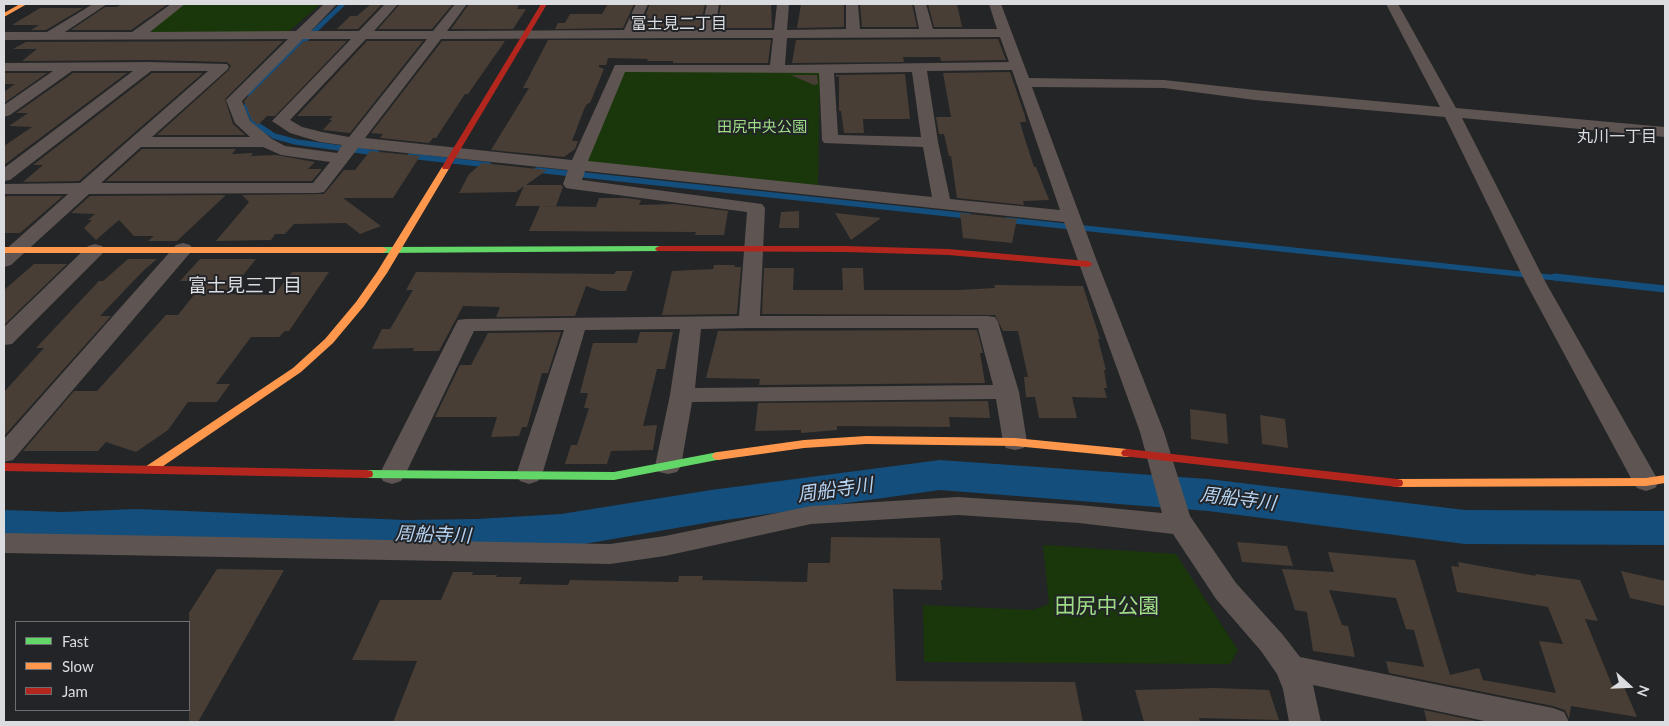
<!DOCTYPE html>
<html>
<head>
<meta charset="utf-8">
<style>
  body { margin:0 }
  #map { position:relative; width:1669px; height:726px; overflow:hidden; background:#232527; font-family:Lato,sans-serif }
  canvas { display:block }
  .frame { position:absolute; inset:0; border:5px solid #dbdcdf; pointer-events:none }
  .legend { position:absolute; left:15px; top:621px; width:175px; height:90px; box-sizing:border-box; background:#222428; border:1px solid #6c6e71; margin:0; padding:6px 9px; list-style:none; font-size:15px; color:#dbdcdf }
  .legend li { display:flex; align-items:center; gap:10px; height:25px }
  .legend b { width:25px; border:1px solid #6c6e71 }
  .north { position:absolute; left:1604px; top:661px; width:50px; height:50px; -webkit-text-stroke:4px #222428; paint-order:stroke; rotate:110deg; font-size:14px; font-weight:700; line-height:20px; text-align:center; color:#dbdcdf }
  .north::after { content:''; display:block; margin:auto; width:18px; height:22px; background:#dbdcdf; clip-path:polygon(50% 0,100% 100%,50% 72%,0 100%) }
</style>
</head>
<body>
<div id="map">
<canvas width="1669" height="726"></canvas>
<div class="frame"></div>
<ul class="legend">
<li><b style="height:6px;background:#63d668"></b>Fast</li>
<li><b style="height:6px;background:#ff974d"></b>Slow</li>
<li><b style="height:6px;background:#b3261e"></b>Jam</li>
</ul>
<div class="north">N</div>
</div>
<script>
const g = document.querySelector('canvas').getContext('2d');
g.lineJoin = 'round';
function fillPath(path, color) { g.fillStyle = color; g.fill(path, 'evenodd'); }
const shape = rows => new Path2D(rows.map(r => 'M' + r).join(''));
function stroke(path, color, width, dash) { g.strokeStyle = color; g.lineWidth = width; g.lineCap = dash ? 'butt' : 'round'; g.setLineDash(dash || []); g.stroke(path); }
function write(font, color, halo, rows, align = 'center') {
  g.font = font + ' Lato,"Noto Sans JP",sans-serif'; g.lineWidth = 4; g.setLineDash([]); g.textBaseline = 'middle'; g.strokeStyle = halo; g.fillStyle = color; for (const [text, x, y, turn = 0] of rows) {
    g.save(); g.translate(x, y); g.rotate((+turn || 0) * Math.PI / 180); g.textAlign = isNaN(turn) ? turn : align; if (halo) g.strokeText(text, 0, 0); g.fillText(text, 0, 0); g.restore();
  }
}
fillPath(shape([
  [184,4,321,4,288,32,144,33],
  [820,70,818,188,584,165,625,71],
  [1043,545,1176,554,1238,650,1230,664,924,662,923,605,1033,610,1049,604]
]), '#19370a');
stroke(shape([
  [254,123,246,106,251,94,263,80,343,4]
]), '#144e7c', 4.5);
stroke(shape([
  [253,122,274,136,296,142,377,153],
  [410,156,489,165],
  [537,170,969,216],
  [1007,220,1567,279]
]), '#144e7c', 5.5);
stroke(shape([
  [1555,277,1665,289]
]), '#144e7c', 7);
fillPath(shape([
  [940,460,1208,479,1465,510,1665,511,1665,545,1465,544,1208,511,940,490,711,522,561,548,477,553,406,554,136,543,63,546,4,544,4,510,63,512,136,509,406,520,477,519,561,514,711,490,940,460]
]), '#144e7c');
fillPath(shape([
  [122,4,168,4,131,30,71,30,105,7,117,7],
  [371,4,382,4,358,29,337,29,350,16,357,16],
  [400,4,453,4,432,29,378,29],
  [469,4,519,4,517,9,526,9,513,29,451,29],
  [608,4,634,4,623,28,555,29,558,23,565,23,570,14,602,14],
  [650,4,705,4,700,28,640,28],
  [721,4,771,4,772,28,717,28],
  [801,4,844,4,844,27,797,28],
  [860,4,912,4,917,27,862,27],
  [928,4,957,4,962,27,934,27],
  [40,8,83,8,46,30,31,30,39,25,12,25],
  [998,39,1006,60,941,61,940,57,903,57,904,62,792,63,796,40],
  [548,40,771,40,768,63,673,63,673,61,647,61,648,59,608,58,606,65,599,65,599,67,604,69,590,103,587,104,585,107,572,141,578,141,575,149,564,157,491,150,529,88,523,88],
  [278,41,283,41,225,99,233,124,245,135,157,135,228,71,231,66,227,62,149,60,22,61,37,49,13,49,26,42],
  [304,41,347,41,275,116,267,116,258,125,252,120,244,101],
  [367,41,423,41,350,133,323,130,332,120,329,120,333,116,297,116],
  [442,41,505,41,468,94,465,94,436,138,433,138,429,143,380,138,383,134,371,133],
  [1010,72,1025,116,1026,122,1020,122,1023,133,1034,167,1036,167,1049,200,1023,201,1024,205,957,198,951,156,949,156,944,134,939,134,936,117,951,117,943,73],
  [4,73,47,73,4,103,4,92,15,84,4,84],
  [73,73,127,73,4,165,4,146,32,127,9,126,28,113,16,113],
  [152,73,203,73,79,181,23,182,43,165,33,165],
  [905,74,910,119,863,119,864,133,844,133,841,111,839,111,839,76,836,77,836,75],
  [791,75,817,75,818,84,814,85],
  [142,149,236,149,232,154,253,153,251,156,276,155,315,162,308,169,322,169,312,181,106,181],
  [370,151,420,156,393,198,343,198,381,226,360,234,346,223,294,224,285,234,275,234,271,240,216,241,249,202,242,195,324,194,344,170,355,170],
  [482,163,547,170,526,185,561,185,563,187,556,206,515,206,524,186,516,192,459,193,469,174],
  [226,195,177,241,148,241,154,236,134,236,119,220,96,240,84,228,92,220,88,220,95,214,71,213,90,196],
  [7,196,63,196,20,233,4,233,4,198],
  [599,198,626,198,641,200,639,205,675,204,728,211,724,235,695,235,696,232,529,231,540,206,596,207],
  [799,211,799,228,779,228,781,212],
  [835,213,881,218,851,240],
  [960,213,1017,219,1012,243,963,238],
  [128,259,157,259,143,271,100,316,111,316,4,436,4,392,44,348,36,348,99,281,103,281],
  [200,259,256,259,228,294,274,295,292,272,329,272,289,331,285,331,279,337,251,337,216,384,230,384,217,402,188,402,168,430,136,452,106,442,98,451,23,451,74,391,97,391,166,315,178,315,205,281,180,281],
  [34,264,67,264,4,325,4,290],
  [714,265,735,265,734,267,741,267,737,314,662,315,672,271,713,269],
  [764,268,794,268,793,290,843,290,842,268,863,268,864,290,959,290,995,288,994,285,1083,286,1100,339,1098,339,1106,370,1104,370,1107,388,1104,388,1107,398,1072,397,1077,418,1039,418,1035,397,1026,397,1024,377,1028,377,1018,331,1003,331,995,315,762,314],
  [616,271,633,271,626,291,601,291,586,286,575,316,496,317,500,307,463,306,439,351,413,351,414,348,372,349,382,329,390,329,413,290,406,290,416,272,614,274],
  [977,330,983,353,980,353,985,383,759,385,760,379,706,378,718,331],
  [561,332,548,373,542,373,527,427,522,427,519,436,491,437,497,417,435,417,460,365,471,365,488,333],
  [640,332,673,332,665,369,657,369,643,426,657,425,653,450,611,451,607,464,565,464,571,445,577,445,589,408,584,408,588,393,580,393,593,343,637,343],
  [988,401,990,418,949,417,950,427,837,426,837,430,801,433,801,430,755,431,758,403],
  [1190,409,1226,414,1228,444,1191,439],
  [1260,415,1285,419,1288,448,1262,444],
  [831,537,940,538,943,580,941,580,942,590,893,589,896,681,1075,682,1083,722,393,722,417,661,352,660,380,600,441,600,453,572,473,572,472,575,497,575,496,577,522,577,519,584,568,585,570,580,678,582,679,576,703,576,702,580,807,582,808,563,830,563],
  [1237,542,1287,546,1293,566,1242,562],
  [1328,552,1415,560,1450,675,1479,668,1483,680,1556,693,1539,641,1563,644,1548,607,1457,592,1451,566,1459,567,1458,562,1536,576,1535,574,1580,580,1598,621,1585,619,1612,685,1624,687,1637,717,1571,706,1569,719,1565,710,1553,706,1389,673,1386,661,1424,667,1414,630,1406,629,1396,598,1329,590,1342,625,1348,626,1355,657,1313,651,1307,612,1295,610,1282,569,1334,572],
  [217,569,284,570,198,722,189,722,189,613],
  [1621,571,1665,581,1665,606,1630,598],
  [1215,688,1269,690,1279,720,1199,718,1200,722,1144,722,1135,690],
  [1424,710,1481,722,1427,722]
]), '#493e35');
fillPath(shape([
  [93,4,107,4,65,32,132,32,171,4,185,4,150,32,296,31,324,4,337,4,311,31,359,31,385,4,398,4,374,31,433,31,455,4,467,4,447,31,624,30,636,4,648,4,637,30,701,30,707,4,719,4,715,30,774,30,777,4,789,4,787,30,846,29,846,4,858,4,860,29,919,29,914,4,926,4,933,29,997,29,989,4,1001,4,1029,78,1164,80,1255,90,1440,107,1386,4,1398,4,1456,108,1665,127,1665,137,1462,118,1546,283,1659,482,1655,488,1646,491,1637,488,1633,482,1526,283,1445,117,1255,100,1164,88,1032,87,1098,264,1164,432,1190,516,1236,583,1283,635,1300,657,1553,708,1564,712,1569,722,1489,722,1313,685,1321,722,1289,722,1283,689,1277,674,1261,651,1216,599,1173,534,1079,523,958,515,811,524,665,556,610,564,4,553,4,533,610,544,665,536,811,506,958,497,1079,505,1162,513,1140,432,1064,222,585,171,582,180,762,204,765,208,760,316,987,316,995,317,998,322,1019,392,1027,442,1024,448,1015,450,1006,448,1003,442,996,399,692,402,681,466,677,472,668,474,659,472,655,466,670,395,680,329,585,330,542,475,538,481,529,484,520,481,516,475,564,330,474,331,405,475,401,481,392,484,383,481,379,475,458,320,466,319,739,316,747,212,572,189,566,188,563,184,568,170,358,148,324,192,318,193,89,194,11,265,4,267,4,251,68,194,4,194,4,184,80,183,208,71,151,71,10,180,4,181,4,168,133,71,72,71,10,115,4,117,4,105,53,71,4,71,4,63,149,62,227,64,229,67,227,70,152,137,250,137,235,123,226,100,288,39,4,40,4,32,47,32,93,4],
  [1000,37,1009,62,785,65,787,38,1000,37],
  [707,38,773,38,770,65,615,65,572,160,365,138,441,39,707,38],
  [303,39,351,39,272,121,290,133,320,142,342,145,337,153,285,146,272,139,250,121,242,101,303,39],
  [366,39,427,39,349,137,322,132,302,127,290,120,366,39],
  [1012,70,1060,210,950,199,938,142,927,71,1012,70],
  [625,72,819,73,822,140,824,143,923,147,932,197,588,161,625,72],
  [912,72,921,137,838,135,834,73,912,72],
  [141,147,263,147,281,155,330,162,313,183,101,183,141,147],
  [749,328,978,328,993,385,695,388,701,329,749,328],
  [183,243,190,245,193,249,190,253,13,460,4,462,4,439,176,245,183,243],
  [95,244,102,246,105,250,102,254,12,344,4,345,4,327,88,246,95,244]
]), '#5e5451');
fillPath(shape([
  [660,246,663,247,665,249,663,251,383,253,378,250,383,247,660,246],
  [718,452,722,453,724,456,722,459,614,480,367,478,362,477,361,474,362,471,367,470,614,472,718,452]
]), '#63d668');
fillPath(shape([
  [20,4,27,4,4,17,4,13,20,4],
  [446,164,450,167,387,273,364,306,333,343,301,372,153,473,145,473,143,470,145,467,293,368,325,339,356,302,377,272,442,167,446,164],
  [4,247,383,247,388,250,383,253,4,253,4,247],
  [866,436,1015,438,1127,449,1131,450,1133,453,1131,456,1127,457,1015,446,866,444,804,448,718,460,714,459,712,456,714,453,718,452,804,440,866,436],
  [1665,475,1665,483,1646,486,1397,487,1392,486,1391,483,1392,480,1397,479,1646,478,1665,475]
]), '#ff974d');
fillPath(shape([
  [541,4,547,4,450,167,449,169,443,169,442,167,541,4],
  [660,246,845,246,948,249,1088,261,1093,264,1088,267,948,255,845,252,657,251,655,249,657,247,660,246],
  [1127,449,1397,479,1402,480,1403,483,1402,486,1397,487,1123,456,1121,453,1123,450,1127,449],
  [4,463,367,470,372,471,373,474,372,477,367,478,4,471,4,463]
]), '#b3261e');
write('15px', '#9edd85', '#222428', [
  ["田尻中央公園",762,127]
]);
write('16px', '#dbdcdf', '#222428', [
  ["富士見二丁目",679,24],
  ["丸川一丁目",1617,137]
]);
write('19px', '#dbdcdf', '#222428', [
  ["富士見三丁目",245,286]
]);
write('italic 19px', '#b5d3f2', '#222428', [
  ["周船寺川",835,490,-8],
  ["周船寺川",1238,499,7],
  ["周船寺川",433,535,2]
]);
write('21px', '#9edd85', '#222428', [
  ["田尻中公園",1107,606]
]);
</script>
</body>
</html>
